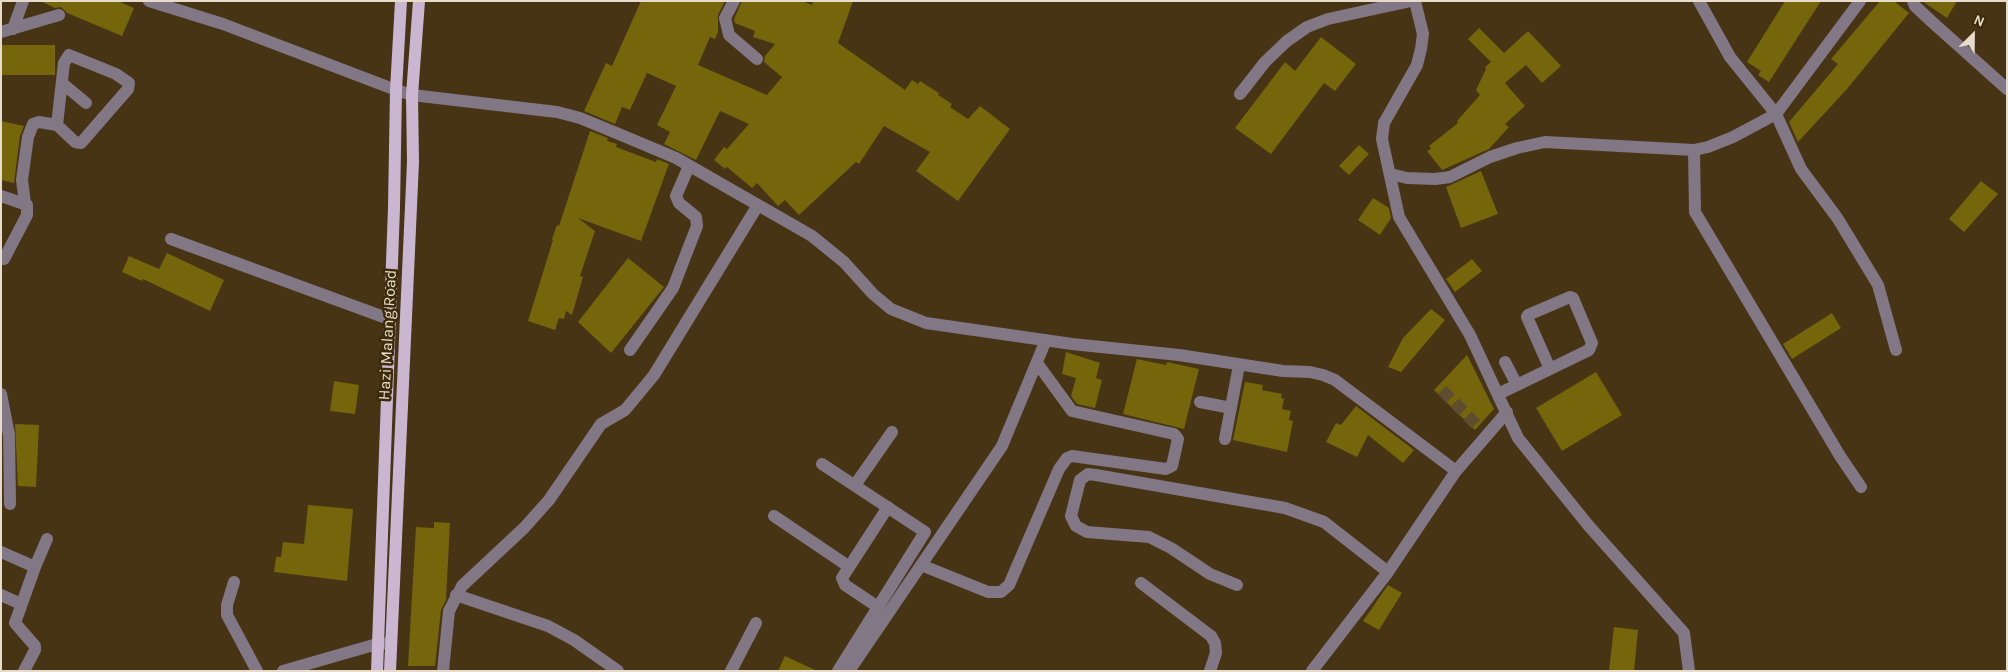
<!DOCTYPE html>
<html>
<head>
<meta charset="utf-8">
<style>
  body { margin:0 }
  #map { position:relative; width:2008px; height:672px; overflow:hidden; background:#473415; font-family:Karla,sans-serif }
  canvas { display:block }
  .frame { position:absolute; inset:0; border:2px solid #e7dccb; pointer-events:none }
  .north { position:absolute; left:1948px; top:10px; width:50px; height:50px; -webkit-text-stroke:4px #3c2a0a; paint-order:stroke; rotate:23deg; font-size:14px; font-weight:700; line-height:20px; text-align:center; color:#e7dccb }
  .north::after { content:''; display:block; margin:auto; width:18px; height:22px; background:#e7dccb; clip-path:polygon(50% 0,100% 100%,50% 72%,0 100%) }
</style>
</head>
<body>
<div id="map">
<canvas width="2008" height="672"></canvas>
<div class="frame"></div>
<div class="north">N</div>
</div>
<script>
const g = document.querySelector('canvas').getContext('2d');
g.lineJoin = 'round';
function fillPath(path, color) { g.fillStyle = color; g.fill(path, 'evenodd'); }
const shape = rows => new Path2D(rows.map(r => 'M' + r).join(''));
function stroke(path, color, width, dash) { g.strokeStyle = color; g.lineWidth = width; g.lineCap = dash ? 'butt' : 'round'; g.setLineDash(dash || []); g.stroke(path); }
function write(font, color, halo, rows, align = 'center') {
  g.font = font + ' Karla,sans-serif'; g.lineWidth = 5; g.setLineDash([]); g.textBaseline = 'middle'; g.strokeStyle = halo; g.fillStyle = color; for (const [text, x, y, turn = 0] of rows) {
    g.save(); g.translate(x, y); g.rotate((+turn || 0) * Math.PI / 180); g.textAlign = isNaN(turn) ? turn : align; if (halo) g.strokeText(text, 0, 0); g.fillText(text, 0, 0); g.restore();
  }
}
fillPath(shape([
  [40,1,118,1,134,8,122,36,67,13,61,7,55,8],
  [641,1,725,1,718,15,718,32,715,39,710,37,698,65,767,95,782,77,764,62,765,56,775,44,753,37,755,31,735,23,734,19,742,1,802,1,812,5,813,1,853,1,838,43,905,90,912,80,918,84,920,81,939,93,938,95,952,104,950,107,968,119,980,106,1010,129,958,201,916,171,930,152,884,126,859,164,856,162,799,215,785,200,778,206,757,183,752,188,727,167,725,169,714,160,724,147,727,149,749,124,720,111,696,160,664,144,670,132,657,125,676,86,647,73,630,110,622,107,615,124,584,111,606,63,612,66],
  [1785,1,1821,1,1769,82,1758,75,1761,71,1747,62],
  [1880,1,1894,1,1909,13,1847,89,1798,142,1789,122,1838,64,1831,59],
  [1922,1,1957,1,1947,18],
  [1479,28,1504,53,1528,31,1561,66,1542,83,1526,65,1505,83,1525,106,1505,124,1509,127,1489,149,1442,170,1427,151,1431,149,1429,146,1458,123,1457,121,1480,95,1476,90,1486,69,1485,67,1491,62,1468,39],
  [1321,37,1356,64,1335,91,1324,83,1271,154,1235,128,1285,62,1295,71],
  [1,45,55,45,55,75,1,75],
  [1,121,24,126,20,136,14,183,1,180],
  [590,131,608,138,607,141,617,144,616,147,656,162,657,159,669,164,641,241,578,218,595,231,580,276,583,277,572,315,566,311,564,319,559,318,555,330,528,321,553,240,552,239,557,225,559,226],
  [1359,145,1369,154,1349,175,1339,166],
  [1481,171,1498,214,1461,228,1446,187],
  [1981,181,1998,194,1964,232,1949,219],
  [1373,198,1389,208,1391,218,1380,235,1358,220],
  [167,253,224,280,210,311,143,279,142,281,122,272,129,256,159,269],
  [628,258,664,287,611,353,578,322],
  [1472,259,1482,271,1455,292,1446,279],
  [1431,309,1445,320,1401,372,1388,367,1403,338],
  [1832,313,1841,328,1792,359,1783,344],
  [1066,352,1100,363,1096,378,1102,380,1095,408,1077,404,1071,396,1076,378,1062,374],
  [1467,355,1494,409,1475,430,1434,390],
  [1137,359,1166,365,1167,362,1199,369,1184,429,1123,414],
  [1596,372,1622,415,1562,451,1536,408],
  [334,381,359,385,355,414,330,411],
  [1245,382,1263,385,1262,390,1282,394,1281,398,1284,399,1282,409,1291,411,1289,420,1293,421,1287,452,1233,440],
  [1356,406,1414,450,1403,463,1368,435,1357,457,1326,442,1336,423,1341,425],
  [15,424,39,425,36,487,18,486],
  [308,505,353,509,347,581,274,572,276,557,281,557,283,542,304,544],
  [434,522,450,523,446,600,441,610,435,666,408,666,416,527,434,528],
  [1388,585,1402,593,1379,630,1363,621],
  [1614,627,1638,630,1634,671,1609,671],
  [785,656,817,671,778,671]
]), '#75650b');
stroke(shape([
  [1442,390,1479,427]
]), '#5f4d30', 12, [12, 6]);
stroke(shape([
  [149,1,223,24,396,90,412,95,557,112,580,118,626,137,676,158,812,236,844,262,873,294,891,309,926,323,1072,344,1179,355,1283,371,1310,372,1323,375,1335,380,1456,471],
  [734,1,725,18,729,35,757,59],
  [1415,1,1423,34,1421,49,1417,65,1384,123,1382,139,1399,217,1470,335,1518,438,1588,525,1684,633,1689,671],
  [1699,1,1730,57,1776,114,1801,169,1838,219,1878,285,1896,350],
  [1913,1,1915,6,1931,21,2007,89],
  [13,29,23,1],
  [1,32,59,15],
  [62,83,86,103],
  [1240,94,1265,62,1287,41,1307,27,1328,19,1411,1],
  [1694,150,1695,212,1840,456,1861,487],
  [1390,174,1407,178,1435,179,1450,177,1490,157,1517,148,1545,142,1694,150,1708,147,1733,137,1776,114,1860,1],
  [1,196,27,205,27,215,4,259],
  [25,203,22,180,28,137,33,124,39,122,57,125,75,142,81,143,128,89,129,83,116,74,69,55,64,63,57,125],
  [171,239,389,319],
  [630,350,673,288,697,226,696,217,679,203,676,196,689,166],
  [1505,362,1517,385],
  [1,394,9,435,10,504],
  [1498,394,1517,385,1589,350,1592,343,1573,298,1570,297,1528,315,1527,317,1550,369],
  [1200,402,1231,408],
  [1225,439,1239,365],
  [822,464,925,532,838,671],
  [855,485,892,432],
  [774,516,848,566],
  [1,552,35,567,15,623,35,646,35,650,24,671],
  [921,565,988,592,1001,592,1009,585,1059,469,1067,458,1072,456,1166,469,1172,466,1178,439,1174,434,1072,411,1037,363],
  [35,567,47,539],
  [234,582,227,605,227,615,257,671],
  [1141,583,1211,636,1215,643,1216,653,1210,671],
  [1237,585,1210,574,1171,548,1149,537,1087,532,1076,526,1071,516,1080,480,1088,474,1096,475,1285,508,1324,522,1388,572],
  [1,595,21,604],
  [456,595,548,626,574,640,618,671],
  [878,607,845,585,842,578,888,507],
  [283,671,377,644,391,643],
  [443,671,449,611,462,586,524,528,549,500,601,424,625,410,654,375,758,205],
  [731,671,756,623],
  [849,671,1002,446,1046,340],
  [1312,671,1388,572,1456,471,1507,412]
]), '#827785', 12);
stroke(shape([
  [377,671,394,208,396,90,401,1],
  [390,671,413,162,412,95,419,1]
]), '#cbb6d2', 12);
write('16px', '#e7dccb', '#3c2a0a', [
  ["Hazi Malang Road",388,335,-87]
]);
</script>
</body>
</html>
